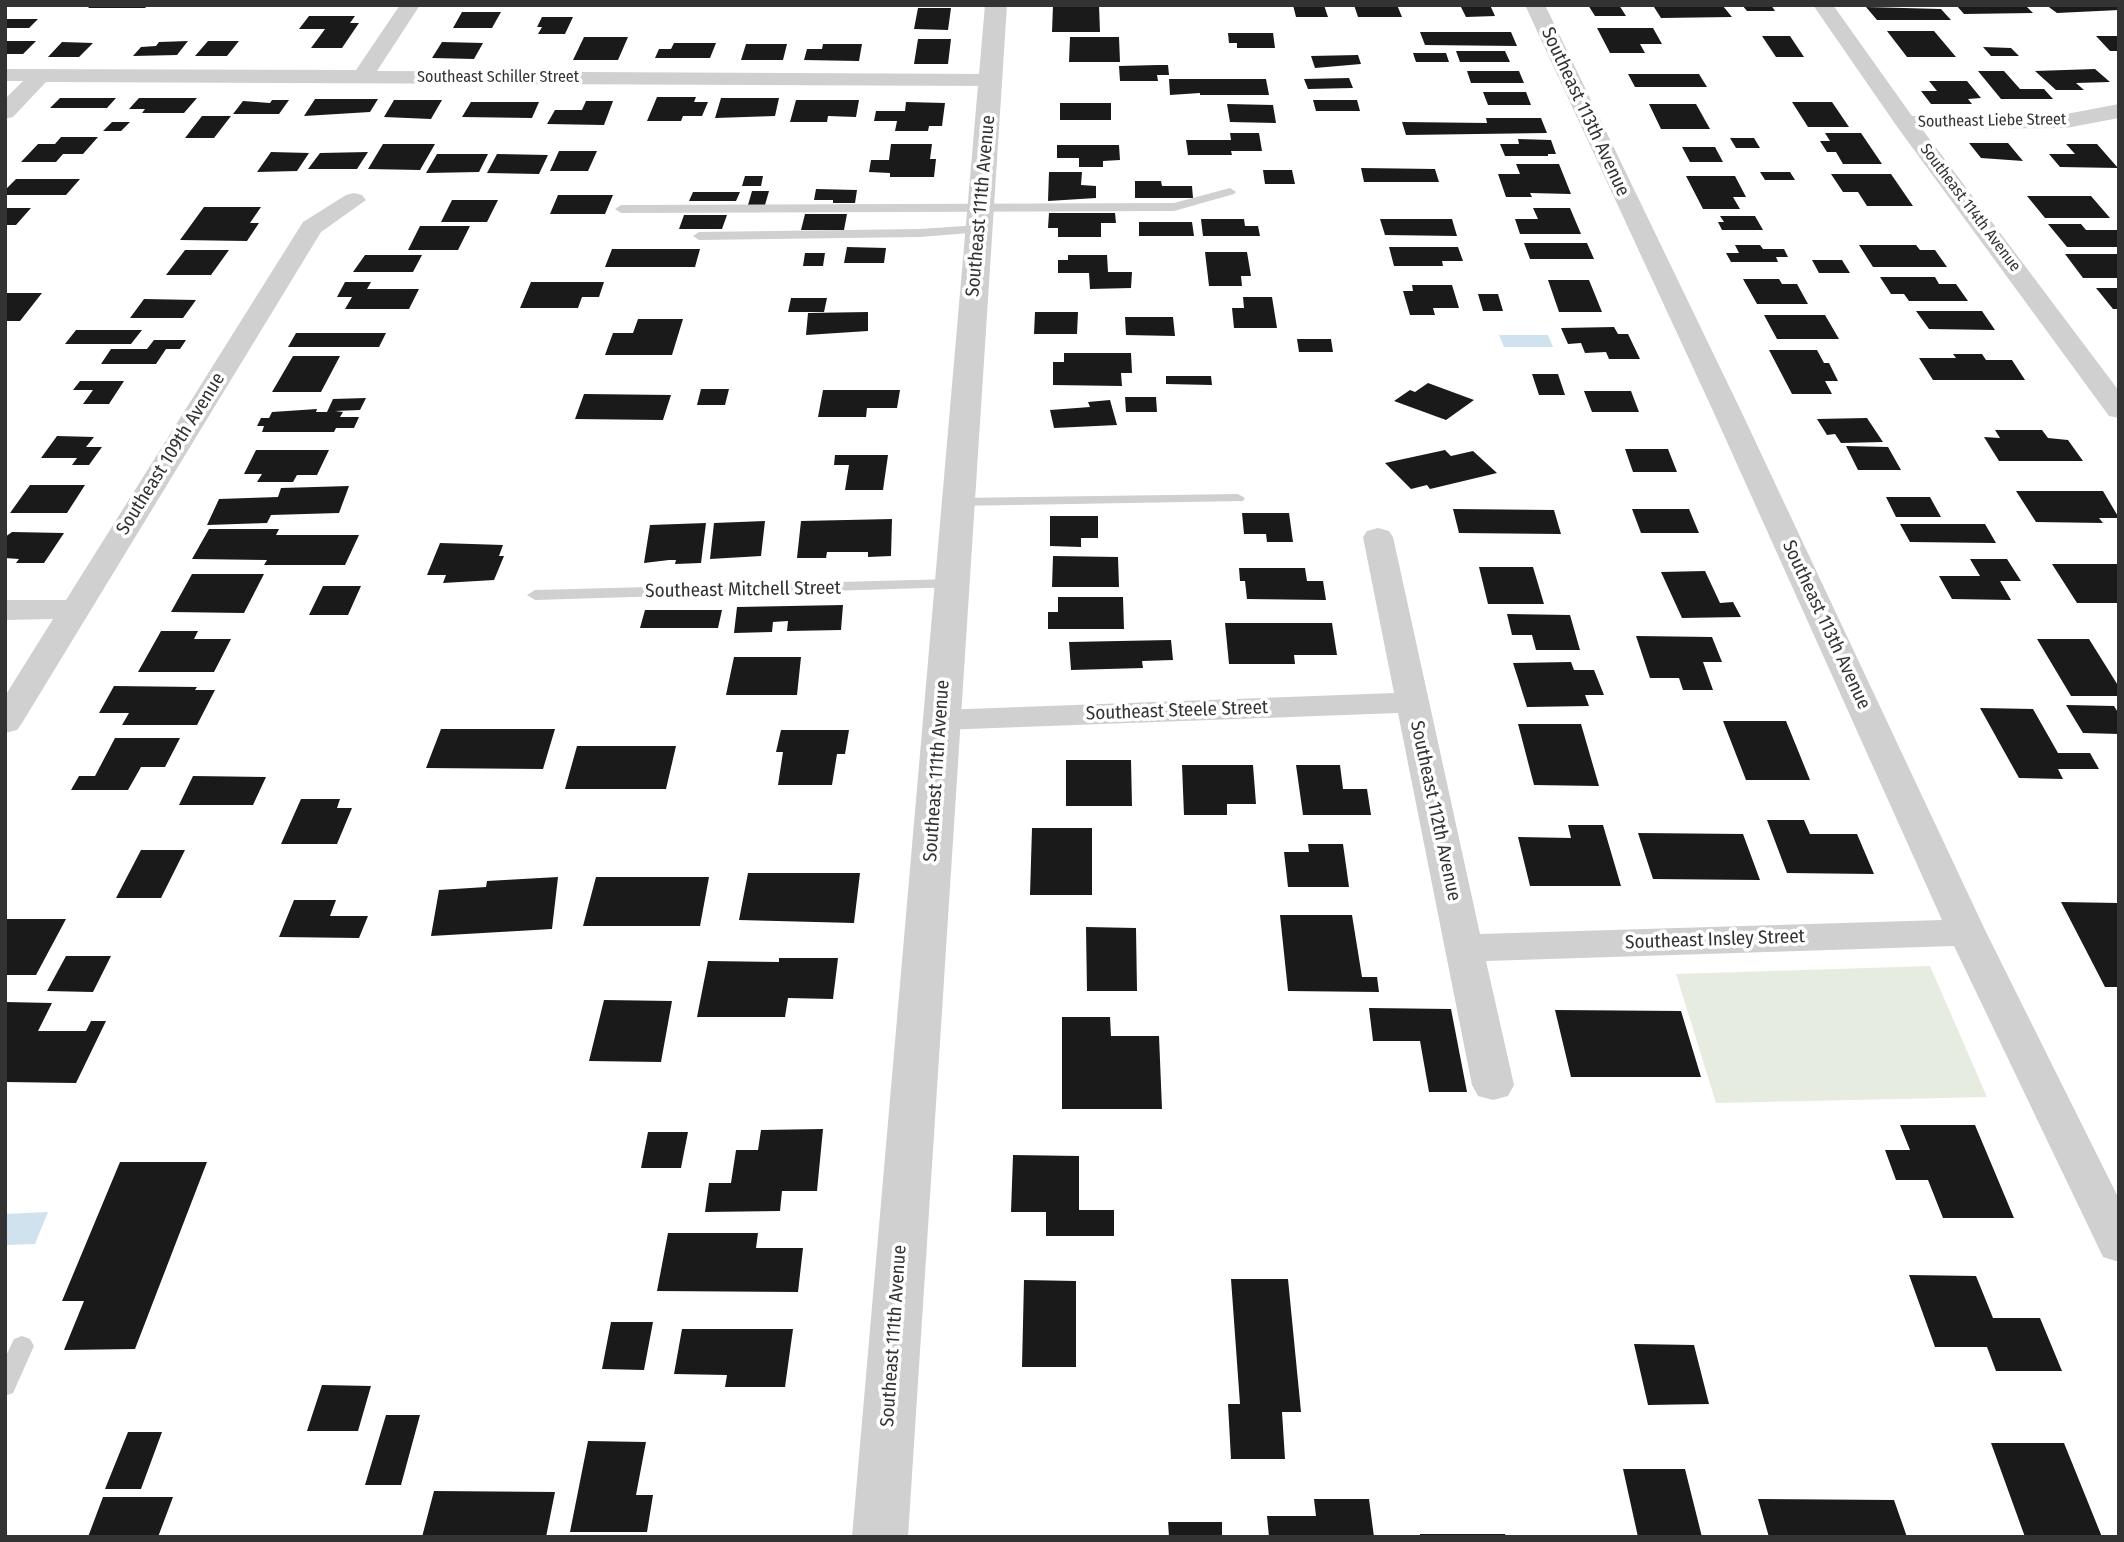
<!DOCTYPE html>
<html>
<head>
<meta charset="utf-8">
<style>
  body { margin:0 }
  #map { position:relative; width:2124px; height:1542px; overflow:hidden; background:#fff; font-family:"Fira Sans Condensed",sans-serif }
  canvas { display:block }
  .frame { position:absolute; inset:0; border:7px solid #333; pointer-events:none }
</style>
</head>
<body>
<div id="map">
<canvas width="2124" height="1542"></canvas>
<div class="frame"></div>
</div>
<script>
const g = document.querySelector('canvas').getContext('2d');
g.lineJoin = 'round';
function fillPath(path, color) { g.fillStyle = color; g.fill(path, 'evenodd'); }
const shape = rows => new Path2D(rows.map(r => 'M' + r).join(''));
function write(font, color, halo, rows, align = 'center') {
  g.font = font + ' "Fira Sans Condensed",sans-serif'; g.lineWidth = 7; g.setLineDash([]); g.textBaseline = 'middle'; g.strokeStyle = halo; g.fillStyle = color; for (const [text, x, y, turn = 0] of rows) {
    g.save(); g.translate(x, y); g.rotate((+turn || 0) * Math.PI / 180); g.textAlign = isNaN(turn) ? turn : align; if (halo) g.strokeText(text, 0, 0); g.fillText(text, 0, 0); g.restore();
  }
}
fillPath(shape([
  [1930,966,1987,1097,1716,1103,1676,974]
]), '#e6ecdf');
fillPath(shape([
  [1499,335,1548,335,1553,347,1504,347],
  [48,1212,35,1244,5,1245,5,1214]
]), '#cfe2ee');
fillPath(shape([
  [91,5,148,5,145,8,88,8],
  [1053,5,1099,5,1100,32,1052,32],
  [1293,5,1324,5,1328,17,1296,17],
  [1354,5,1397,5,1402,17,1358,17],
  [1460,5,1490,5,1495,16,1466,17],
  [1588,5,1619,5,1626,16,1595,16],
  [1742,5,1771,5,1775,11,1747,11],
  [1956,5,2025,5,2033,13,1964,14],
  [2046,5,2119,5,2119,10,2057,13],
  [1723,6,1732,17,1661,18,1654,7],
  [1866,7,1941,9,1951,20,1877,20],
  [918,8,951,8,948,30,914,29],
  [462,12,501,12,492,28,453,28],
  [309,16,355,16,350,23,359,23,342,48,311,48,325,29,299,29],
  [542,17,573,17,565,34,538,34,542,27,537,27],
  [5,19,38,19,29,28,5,28],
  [1597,28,1653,28,1662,44,1640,44,1645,53,1610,53],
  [1887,31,1934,31,1956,57,1907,57],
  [1420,32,1511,32,1517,46,1425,45],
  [1228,33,1273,33,1275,48,1237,48,1237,43,1229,43],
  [1762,36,1790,36,1804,57,1776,57],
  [2096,36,2119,36,2119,51,2110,51],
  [584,37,628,37,618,60,573,60],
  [1070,37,1119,37,1120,62,1069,62],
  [918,39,951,39,948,64,914,64],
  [5,41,36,41,23,54,5,54],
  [188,41,177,55,133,56,141,47,156,46,159,42],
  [208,41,239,41,227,56,195,56],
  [62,42,93,43,79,57,48,57],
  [442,42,483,43,474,59,432,58],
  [674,43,716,43,710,58,655,58,659,49,671,49],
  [746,44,787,44,783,60,741,60],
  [823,44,862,44,859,61,804,60,807,49,822,49],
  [1983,47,2011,48,2019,56,1991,56],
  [1456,51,1505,51,1510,62,1460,62],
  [1413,53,1446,53,1449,62,1416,62],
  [1358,55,1361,64,1315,68,1311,56],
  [1158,65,1168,65,1169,75,1157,75,1158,81,1120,81,1119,66],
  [2095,69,2110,82,2076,83,2084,90,2056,90,2035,71],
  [1467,71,1519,71,1524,83,1471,83],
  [1978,71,2004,71,2020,89,2044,89,2053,99,2001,99],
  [1628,74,1699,74,1707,87,1635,87],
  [1349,78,1353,88,1308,89,1304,79],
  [1169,79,1266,79,1269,95,1200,95,1200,93,1170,95],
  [1929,81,1967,81,1981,98,1968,99,1972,104,1931,104,1921,91,1937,91],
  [1483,92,1526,92,1531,105,1488,105],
  [657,97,696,97,694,102,708,102,702,116,683,116,681,121,647,121],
  [60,98,116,98,107,108,50,108],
  [139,98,197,98,184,113,142,113,145,109,129,109],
  [721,98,779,98,775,116,715,118],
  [315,99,378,99,370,112,304,116],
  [272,100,289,100,279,114,233,114,243,101,270,103],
  [394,100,442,100,431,119,384,117],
  [796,100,859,100,856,117,828,116,827,122,790,122],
  [1313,100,1357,100,1360,111,1316,111],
  [586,101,613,101,604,125,547,124,555,110,582,110],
  [471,102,539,102,532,118,462,117],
  [906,102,945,103,942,126,929,126,928,131,895,131,897,121,874,121,876,111,905,111],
  [1792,102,1832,102,1849,127,1808,127],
  [1060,103,1111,103,1111,120,1060,120],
  [1227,104,1273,105,1276,123,1230,122],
  [1649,104,1696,104,1710,129,1661,129],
  [202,116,231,116,214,138,185,138],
  [1486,118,1541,118,1547,133,1406,135,1402,122,1487,123],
  [112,122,130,122,121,131,103,131],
  [1230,133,1259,133,1262,151,1231,151,1232,155,1188,155,1186,140,1231,140],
  [1825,133,1861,133,1882,164,1843,164,1836,152,1827,152,1820,141,1830,141],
  [61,137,98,137,83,154,63,154,56,162,21,162,38,144,55,144],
  [1730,138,1754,138,1760,148,1736,148],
  [1518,139,1551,140,1556,154,1548,154,1548,156,1505,156,1500,144,1519,144],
  [1969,143,2008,143,2023,161,1981,158],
  [383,144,435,144,420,170,368,169],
  [891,144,932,144,930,159,936,159,934,177,890,177,890,173,869,172,871,160,889,160],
  [2066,144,2097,144,2118,168,2060,167,2049,154,2075,154],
  [1057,145,1119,145,1120,160,1103,161,1103,167,1079,167,1079,158,1057,158],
  [1682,147,1715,147,1723,162,1690,162],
  [559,151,597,151,588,171,550,171],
  [271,152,309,153,297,171,257,172],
  [368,152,357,169,308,169,320,153],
  [437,154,488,154,479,172,426,173],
  [497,154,548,155,539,174,487,173],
  [1516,164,1559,164,1571,194,1530,193,1532,197,1506,197,1498,174,1520,174],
  [1361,168,1435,169,1439,182,1364,182],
  [1263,170,1292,170,1295,184,1265,184],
  [1049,172,1082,172,1081,185,1096,186,1096,198,1048,201],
  [1760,172,1790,172,1795,180,1765,180],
  [1831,174,1891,174,1913,206,1867,206,1858,192,1843,192],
  [745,176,763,176,761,186,742,186],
  [1686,176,1735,176,1746,197,1733,197,1740,209,1703,209],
  [16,179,80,179,66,195,5,195,5,190],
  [1135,181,1161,181,1162,186,1192,186,1193,198,1135,198],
  [816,189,857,190,855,203,833,203,833,200,814,200],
  [752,191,769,191,765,205,748,205],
  [693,192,740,192,736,201,689,201],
  [558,195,613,195,605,214,550,214],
  [2027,196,2091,196,2110,218,2045,218],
  [452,200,498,200,487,222,441,222],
  [204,207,261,207,250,223,259,223,247,241,180,240],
  [5,208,31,208,16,225,5,225],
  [1533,208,1570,208,1581,234,1520,234,1515,219,1538,219],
  [1049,213,1115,213,1116,223,1101,223,1101,237,1058,237,1058,228,1048,228],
  [805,214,847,214,844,230,801,230],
  [684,215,727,215,722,229,679,229],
  [1720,216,1755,216,1763,230,1722,230,1718,222,1724,222],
  [1201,219,1244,219,1245,226,1258,226,1260,236,1203,236],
  [1380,219,1452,219,1457,236,1385,235],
  [1139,222,1192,222,1194,236,1139,236],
  [2048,224,2081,224,2086,230,2119,230,2119,247,2067,247],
  [420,226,470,226,458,250,408,250],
  [1524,243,1587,243,1594,259,1530,259],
  [1735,245,1760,245,1763,249,1784,249,1788,257,1776,257,1778,262,1731,262,1726,253,1739,253],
  [1859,245,1916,245,1920,250,1935,250,1947,267,1873,267],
  [847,247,886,248,884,263,844,263],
  [1389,247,1458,247,1463,261,1442,261,1443,266,1394,266],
  [612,249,700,249,695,267,605,267],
  [185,250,229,250,211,275,166,275],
  [1205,252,1247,252,1251,276,1241,276,1242,286,1209,286],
  [805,253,825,253,823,266,803,266],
  [2065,254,2119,254,2119,278,2083,278],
  [365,255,422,255,413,272,353,272],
  [1068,255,1107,255,1108,272,1132,272,1131,288,1090,289,1089,273,1058,273,1058,260,1068,260],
  [1812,260,1842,260,1850,273,1819,273],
  [1880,277,1935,277,1939,284,1956,284,1968,301,1909,301,1904,294,1891,294],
  [1743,279,1779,279,1782,284,1797,284,1808,304,1757,304],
  [1548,280,1589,280,1602,312,1559,312],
  [345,282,371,282,367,289,419,289,409,309,345,309,352,297,337,297],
  [531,282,604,282,599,297,582,297,578,308,520,308],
  [1412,285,1452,285,1459,308,1433,308,1435,315,1410,315,1403,291,1413,291],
  [2096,288,2119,288,2119,309,2113,309],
  [5,293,42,293,20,321,5,321],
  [1478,294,1498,294,1503,311,1483,311],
  [1243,297,1272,297,1277,328,1234,328,1232,308,1244,308],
  [791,298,827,298,824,312,788,312],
  [144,299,196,300,183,318,130,318],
  [1916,311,1982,311,1995,330,1929,329],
  [868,312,868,331,806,335,808,313],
  [1035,312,1078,312,1077,334,1034,334],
  [1764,315,1825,315,1839,339,1777,339],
  [1125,317,1173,317,1175,336,1126,335],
  [638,319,683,319,672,355,605,355,613,333,633,333],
  [1614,327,1618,334,1628,334,1640,359,1609,359,1606,352,1585,353,1581,343,1568,344,1561,328],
  [76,330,142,330,131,344,65,344],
  [296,333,386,333,379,347,288,347],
  [1297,339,1331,339,1333,352,1299,352],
  [154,340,186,340,180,349,166,349,156,364,101,364,111,349,147,349],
  [1769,350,1817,350,1824,363,1829,363,1838,381,1825,381,1832,394,1792,394],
  [1064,353,1131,353,1132,373,1121,373,1122,386,1053,385,1053,362,1064,362],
  [1953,354,1982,354,1986,360,2012,360,2025,380,1933,380,1919,358,1956,358],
  [293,356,340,356,321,392,272,392],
  [1532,374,1558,374,1565,395,1539,395],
  [1166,376,1211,376,1212,385,1166,384],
  [80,381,124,381,109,404,83,404,93,390,73,390],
  [1428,383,1474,400,1446,420,1394,401,1410,390,1415,392],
  [701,389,729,389,725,405,697,405],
  [823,390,900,390,897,408,867,408,866,417,818,417],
  [1584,391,1631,391,1639,412,1592,412],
  [584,394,671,395,663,420,575,419],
  [1125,397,1156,397,1157,412,1126,412],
  [366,398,360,410,335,411,343,412,340,417,359,417,354,428,336,428,334,432,262,432,264,426,257,426,261,418,269,418,272,412,317,409,316,412,327,412,333,399],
  [1110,400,1117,425,1054,428,1050,410,1090,407,1088,402],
  [1867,418,1883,442,1841,443,1835,434,1827,435,1817,419],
  [1995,430,2042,430,2048,438,2068,440,2083,461,1999,461,1984,437,2000,438],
  [57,436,94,437,86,447,102,447,89,465,72,465,77,458,41,458],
  [1846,446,1888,447,1901,470,1858,470],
  [1625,449,1668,449,1677,472,1633,472],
  [256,450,329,450,317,475,297,475,293,482,257,482,262,474,244,474],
  [1445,450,1451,456,1473,451,1497,473,1430,489,1427,485,1411,489,1385,463],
  [835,455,888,455,883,490,845,490,849,465,834,465],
  [30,485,85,485,67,513,10,513],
  [349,486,339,513,271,515,267,523,207,525,219,499,278,497,281,488],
  [2016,491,2103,491,2119,518,2099,518,2103,523,2036,522],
  [1886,497,1930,497,1941,517,1896,517],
  [1453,509,1554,510,1561,534,1459,533],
  [1632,509,1689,509,1699,533,1641,533],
  [1242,513,1289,513,1293,542,1267,542,1266,534,1244,534],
  [1050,516,1098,516,1098,538,1081,538,1081,547,1050,546],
  [892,519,891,556,868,557,868,552,827,552,826,558,797,558,801,521],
  [765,521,761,556,710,559,714,523],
  [706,523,701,563,675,564,676,560,669,560,644,563,650,525],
  [1900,524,1985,524,1996,543,1910,542],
  [209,529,279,529,276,535,359,535,345,565,264,565,267,560,192,559],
  [12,532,64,533,44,563,16,563,19,559,5,558,5,537],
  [440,543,503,545,499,556,504,556,494,580,443,583,446,575,427,575],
  [1053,556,1118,557,1119,587,1052,587],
  [1970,559,2007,559,2021,581,2000,581,2011,600,1952,599,1939,576,1980,576],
  [2052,564,2119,564,2119,603,2077,603],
  [1479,567,1533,567,1544,604,1488,604],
  [1239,568,1305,568,1307,581,1323,581,1326,600,1247,599,1245,581,1240,581],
  [1705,571,1720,603,1733,602,1741,617,1682,618,1661,572],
  [192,574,264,574,244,613,171,612],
  [323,586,361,586,348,615,309,615],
  [1058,597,1123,597,1124,629,1048,629,1048,612,1058,612],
  [843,605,841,630,787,631,788,621,773,622,772,632,734,633,737,607],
  [645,610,722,610,718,628,640,628],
  [1507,614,1570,615,1580,650,1536,650,1532,635,1512,635],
  [1225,623,1332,623,1337,655,1294,655,1295,664,1229,664],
  [161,631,198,631,194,639,231,639,214,672,138,672],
  [1636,636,1712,637,1722,662,1703,662,1713,690,1683,690,1679,678,1650,678],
  [2037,639,2089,639,2119,687,2119,696,2071,696],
  [1171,640,1173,660,1142,661,1143,668,1071,670,1069,642],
  [734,657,801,657,797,695,726,695],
  [1571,662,1574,670,1594,670,1604,695,1585,695,1589,706,1527,707,1513,663],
  [114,686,197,687,195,690,215,690,197,725,122,725,129,713,99,713],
  [2066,705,2114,706,2119,714,2119,734,2083,733],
  [1980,708,2033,709,2058,753,2090,753,2099,769,2058,769,2063,779,2019,778],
  [1723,721,1786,721,1810,780,1746,780],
  [1518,724,1581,724,1599,786,1534,785],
  [441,729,555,729,543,769,426,768],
  [781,730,849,730,845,754,837,754,832,785,778,785,783,752,776,752],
  [115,738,180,738,165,767,141,767,128,790,71,790,79,776,95,776],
  [577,746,676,746,666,789,565,789],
  [1066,760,1131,760,1132,806,1066,806],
  [1182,765,1253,765,1256,804,1227,804,1227,815,1184,815],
  [1296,765,1340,765,1343,789,1367,789,1371,815,1303,815],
  [193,776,266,777,253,805,179,805],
  [301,799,340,799,337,808,352,808,337,844,281,844],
  [1767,820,1804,820,1810,834,1857,834,1874,874,1787,873],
  [1568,825,1603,825,1621,886,1530,886,1518,837,1571,838],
  [1032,828,1092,828,1092,895,1030,895],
  [1638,833,1743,834,1760,880,1653,879],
  [1308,844,1343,844,1349,887,1288,887,1284,852,1309,852],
  [141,850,185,850,161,898,116,898],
  [748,873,860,873,854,923,739,920],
  [558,877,552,929,431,936,439,890,486,887,487,881],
  [596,877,709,877,700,926,583,926],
  [294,900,336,900,330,916,368,916,359,938,279,937],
  [2061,902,2119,903,2119,987,2105,987],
  [1280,915,1352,915,1362,977,1377,977,1379,992,1288,991],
  [5,919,66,919,36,975,5,975],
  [1086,927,1136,928,1137,991,1087,991],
  [66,956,111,956,93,992,47,991],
  [779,958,838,958,833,999,788,998,785,1017,697,1017,708,961,779,962],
  [604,1000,672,1001,661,1062,589,1061],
  [5,1002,52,1003,38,1031,86,1031,91,1021,106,1021,76,1083,5,1082],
  [1369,1008,1451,1009,1467,1092,1429,1092,1420,1041,1373,1041],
  [1555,1010,1681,1011,1701,1077,1571,1077],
  [1062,1017,1110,1017,1111,1036,1159,1036,1162,1109,1062,1109],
  [1900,1125,1975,1125,2014,1218,1943,1218,1928,1180,1896,1180,1885,1150,1910,1150],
  [823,1129,817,1191,782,1191,780,1211,705,1212,709,1183,731,1183,736,1150,758,1150,761,1130],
  [648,1132,688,1132,681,1168,641,1168],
  [1013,1155,1079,1156,1079,1210,1114,1210,1114,1236,1046,1236,1046,1212,1011,1212],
  [120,1162,207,1162,135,1349,64,1350,84,1301,62,1301],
  [668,1233,758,1233,756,1248,803,1248,798,1292,657,1291],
  [1909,1275,1976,1276,1993,1318,2040,1318,2062,1371,1996,1371,1987,1347,1935,1347],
  [1231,1279,1288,1279,1301,1412,1282,1412,1285,1459,1231,1459,1228,1404,1240,1404],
  [1024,1280,1076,1281,1076,1367,1022,1367],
  [611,1322,653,1322,644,1370,602,1369],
  [682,1329,793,1329,785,1387,725,1387,727,1375,674,1374],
  [1634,1344,1694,1345,1709,1404,1648,1405],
  [322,1385,371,1386,358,1431,307,1431],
  [386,1415,420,1415,401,1485,365,1485],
  [128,1432,162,1432,141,1489,105,1489],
  [588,1441,646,1442,636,1495,653,1495,647,1532,570,1532],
  [1991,1443,2064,1443,2102,1537,2025,1537],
  [1623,1469,1685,1469,1702,1537,1638,1537],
  [434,1491,555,1492,546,1537,422,1537],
  [103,1497,173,1497,158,1537,88,1537],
  [1314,1499,1369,1499,1374,1537,1269,1537,1267,1516,1316,1516],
  [1758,1499,1894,1500,1907,1537,1769,1537],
  [1168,1522,1222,1522,1222,1537,1169,1537],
  [1420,1534,1505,1534,1506,1537,1420,1537]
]), '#1a1a1a');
fillPath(shape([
  [1230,188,1236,192,1234,194,1174,211,621,213,615,209,621,205,1174,203,1230,188],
  [978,225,982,226,982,232,920,237,699,240,693,236,699,232,920,229,978,225],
  [1238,494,1245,498,1243,501,957,506,950,502,957,498,1238,494],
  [952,579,960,584,958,587,535,600,527,595,535,590,952,579],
  [22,1336,30,1339,34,1346,13,1393,5,1396,5,1358,14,1339,22,1336]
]), '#d0d0d0');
fillPath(shape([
  [400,5,420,5,377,71,991,74,999,75,1002,80,999,85,991,86,46,82,13,117,5,119,5,99,23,81,5,81,5,69,356,70,400,5],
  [1525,5,1545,5,1742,413,1986,932,2119,1199,2119,1262,2103,1257,1954,946,1486,961,1514,1085,1508,1096,1493,1100,1478,1096,1472,1085,1398,713,941,730,929,727,924,720,929,713,941,710,1394,693,1363,537,1367,531,1378,528,1389,531,1393,537,1480,934,1942,920,1714,413,1525,5],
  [1813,5,1833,5,1912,116,2066,114,2119,104,2119,118,2066,128,1922,129,2119,391,2119,418,2109,416,1898,128,1813,5],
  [354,193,362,195,366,200,321,232,22,723,17,730,5,733,5,696,53,619,5,620,5,600,66,600,303,222,346,195,354,193]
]), '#d0d0d0');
fillPath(shape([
  [985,5,1007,5,908,1537,852,1537,985,5]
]), '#d0d0d0');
write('16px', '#333', '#fff', [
  ["Southeast Schiller Street",498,78],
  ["Southeast Liebe Street",1992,121,-1],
  ["Southeast 114th Avenue",1970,208,53]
]);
write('19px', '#333', '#fff', [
  ["Southeast 113th Avenue",1585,112,65],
  ["Southeast 111th Avenue",981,206,-85],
  ["Southeast 109th Avenue",171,454,-58],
  ["Southeast Mitchell Street",743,590,-1],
  ["Southeast 113th Avenue",1826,625,65],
  ["Southeast Steele Street",1177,711,-2],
  ["Southeast 111th Avenue",937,771,-86],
  ["Southeast 112th Avenue",1435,811,78],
  ["Southeast Insley Street",1715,940,-2],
  ["Southeast 111th Avenue",894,1336,-86]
]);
</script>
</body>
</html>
